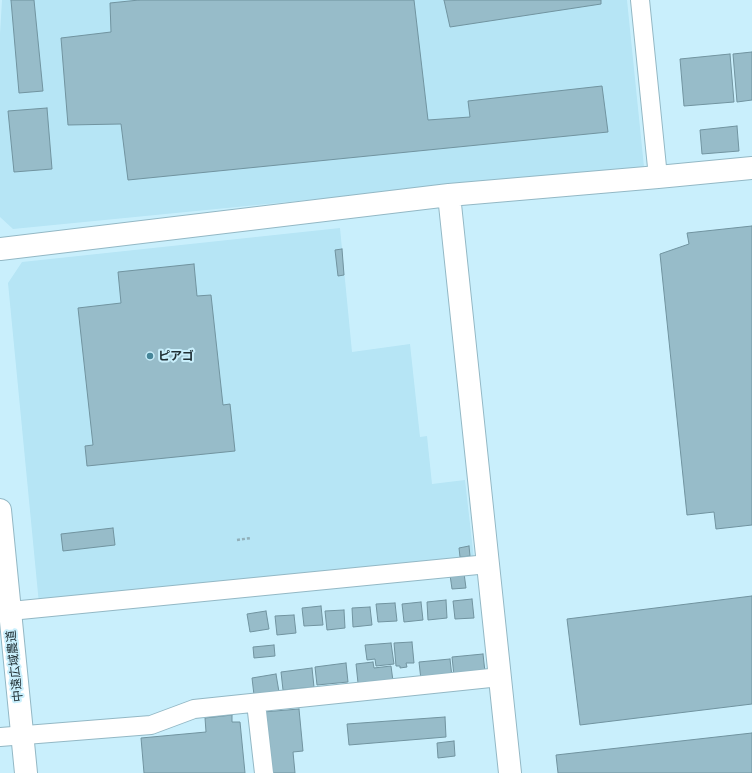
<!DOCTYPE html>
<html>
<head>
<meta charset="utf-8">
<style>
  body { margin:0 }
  canvas { display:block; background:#c9effc }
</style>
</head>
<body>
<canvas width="752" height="773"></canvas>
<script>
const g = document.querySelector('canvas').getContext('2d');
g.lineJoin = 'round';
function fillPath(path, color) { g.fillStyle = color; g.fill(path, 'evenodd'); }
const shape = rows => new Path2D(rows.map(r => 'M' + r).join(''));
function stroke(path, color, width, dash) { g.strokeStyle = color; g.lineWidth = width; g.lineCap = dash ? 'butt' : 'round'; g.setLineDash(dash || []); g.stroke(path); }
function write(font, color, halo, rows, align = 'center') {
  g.font = font + ' "Alegreya Sans","Noto Sans JP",sans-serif'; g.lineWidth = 4; g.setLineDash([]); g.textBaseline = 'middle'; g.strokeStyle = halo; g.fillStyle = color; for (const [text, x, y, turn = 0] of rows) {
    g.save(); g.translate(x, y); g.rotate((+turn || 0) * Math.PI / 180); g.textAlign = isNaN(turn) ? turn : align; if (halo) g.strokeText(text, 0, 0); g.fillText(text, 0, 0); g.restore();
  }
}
fillPath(shape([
  [2,0,627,0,644,167,13,229,0,217,0,34],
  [340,228,352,352,410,344,420,437,427,436,432,484,465,480,474,559,39,604,8,283,22,262]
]), '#b6e5f5');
const building = shape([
  [11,0,34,0,43,91,19,93,11,0],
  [139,0,414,0,428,120,470,117,468,101,602,86,608,132,128,180,121,124,68,125,61,38,111,32,110,3,139,0],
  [444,0,601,0,601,4,450,27,444,0],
  [752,52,752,100,737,102,733,54,752,52],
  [730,54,734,102,684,106,680,59,730,54],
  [47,108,52,169,14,172,8,111,47,108],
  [737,126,739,151,702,154,700,130,737,126],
  [752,226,752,525,716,529,714,512,687,515,660,254,689,244,687,233,752,226],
  [342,249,344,275,338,276,335,250,342,249],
  [194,264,197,296,211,295,223,405,230,404,235,451,87,466,85,446,93,445,78,308,121,303,118,272,194,264],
  [113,528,115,545,63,551,61,534,113,528],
  [469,546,470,556,460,557,459,548,469,546],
  [464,573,466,588,452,589,450,575,464,573],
  [752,596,752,704,580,725,567,619,752,596],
  [472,599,474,618,455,619,453,601,472,599],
  [446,600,447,618,428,620,427,602,446,600],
  [421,602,423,620,404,622,402,604,421,602],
  [395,603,397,621,378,622,376,604,395,603],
  [321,606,323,625,304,626,302,608,321,606],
  [370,607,372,625,353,627,352,608,370,607],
  [344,610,345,628,327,630,325,611,344,610],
  [266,611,269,629,250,632,247,614,266,611],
  [294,615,296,633,277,635,275,616,294,615],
  [412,642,414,663,406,663,407,667,400,668,400,666,396,666,394,643,412,642],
  [391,643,394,664,376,666,375,659,367,660,365,645,391,643],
  [274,645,275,656,254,658,253,647,274,645],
  [483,654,485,672,454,676,452,657,483,654],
  [450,659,452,677,421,680,419,662,450,659],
  [373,662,374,668,391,666,393,681,375,683,375,681,358,683,356,664,373,662],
  [346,663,348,682,317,685,315,667,346,663],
  [312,668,314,687,283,690,281,672,312,668],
  [276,674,279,692,254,695,252,678,276,674],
  [299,709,303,751,293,752,295,773,270,773,263,712,299,709],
  [232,715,232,722,240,722,245,773,144,773,141,738,206,732,205,718,232,715],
  [445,717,446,737,349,745,347,724,445,717],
  [752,733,752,773,558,773,556,755,752,733],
  [454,741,455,756,438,758,437,743,454,741]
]);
fillPath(building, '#97bcc9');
stroke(building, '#7194a0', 1);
const street = shape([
  [640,0,658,177],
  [0,612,488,564],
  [256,703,264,773],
  [0,737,151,725,194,709,500,677]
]);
const secondary = shape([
  [449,195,510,773],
  [0,249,449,195,658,177,752,168],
  [0,510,26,773]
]);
stroke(street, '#93b8c5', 20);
stroke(secondary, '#93b8c5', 24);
stroke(shape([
  [237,540,251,538]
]), '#91b0ba', 2.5, [3, 2]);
stroke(street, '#fff', 18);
stroke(secondary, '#fff', 22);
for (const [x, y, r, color] of [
  [150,356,4,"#468699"]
]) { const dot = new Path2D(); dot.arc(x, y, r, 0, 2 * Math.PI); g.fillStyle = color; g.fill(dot); stroke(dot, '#c9effc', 1.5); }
write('bold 12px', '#202f34', '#c9effc', [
  ["ピアゴ",158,356]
], 'left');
write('12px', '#202f34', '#c9effc', [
  ["中遠広域農道",15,666,-96]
]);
</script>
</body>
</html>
